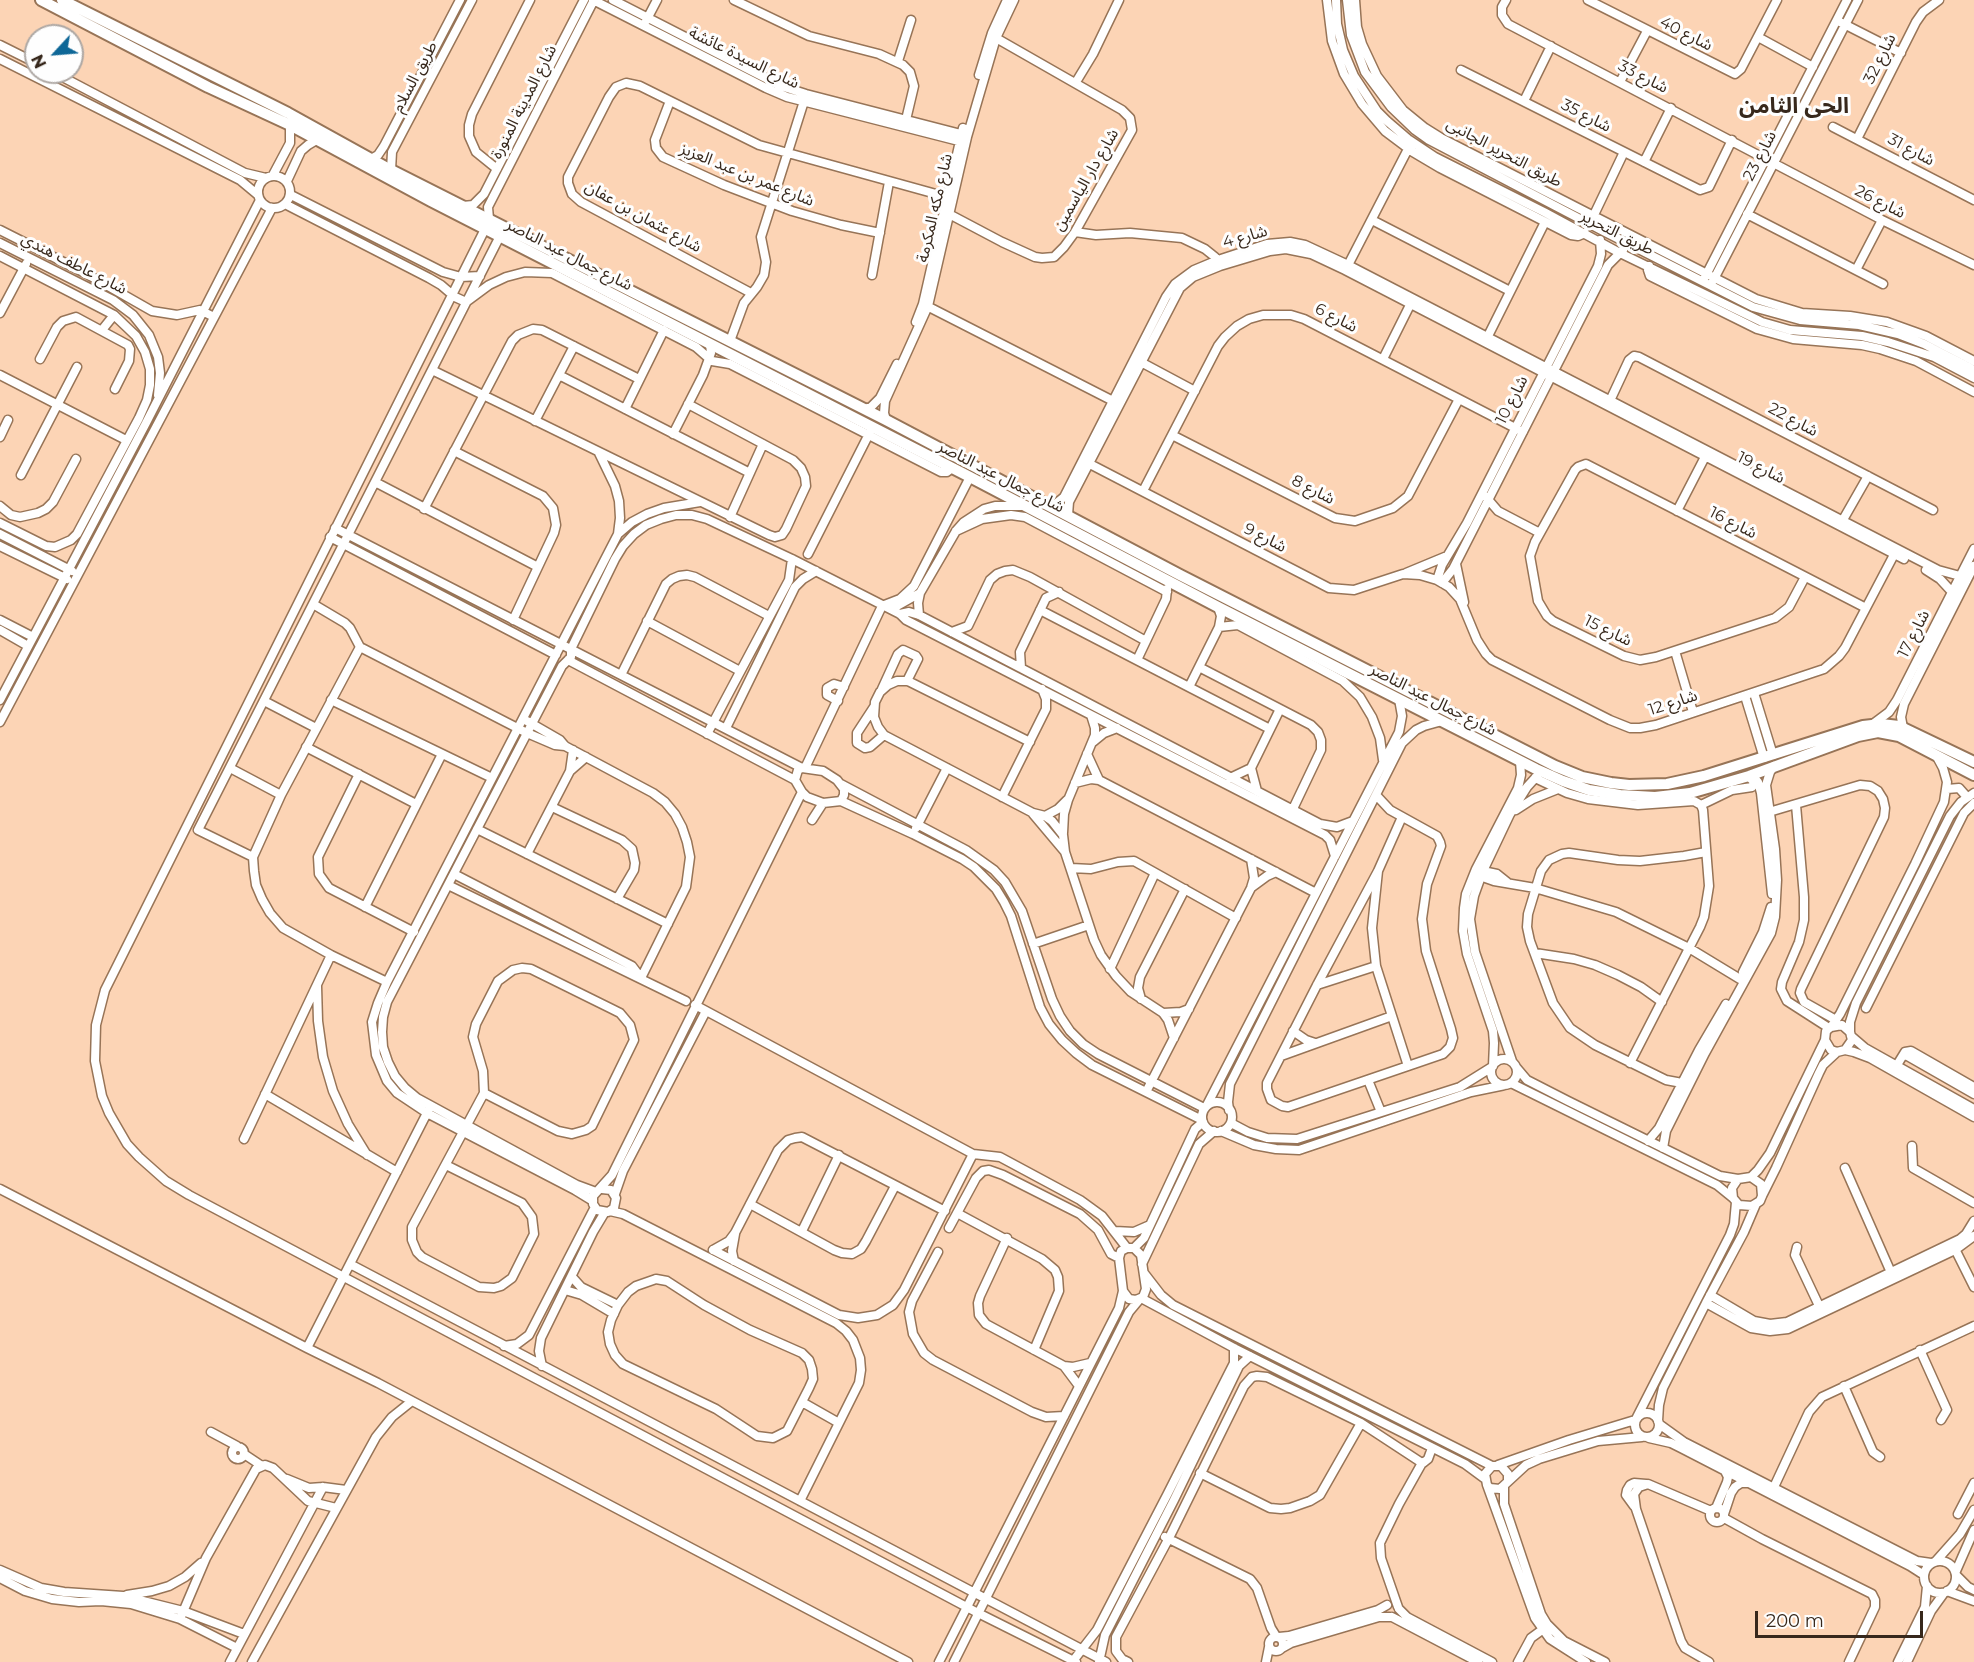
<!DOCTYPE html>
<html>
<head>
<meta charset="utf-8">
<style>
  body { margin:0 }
  #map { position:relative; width:1974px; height:1662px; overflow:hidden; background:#fcd4b5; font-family:Montserrat,sans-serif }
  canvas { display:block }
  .north { position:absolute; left:24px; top:24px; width:60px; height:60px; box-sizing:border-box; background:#fefefe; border:2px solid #aea8a4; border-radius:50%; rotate:244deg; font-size:16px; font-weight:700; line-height:24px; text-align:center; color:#37281c }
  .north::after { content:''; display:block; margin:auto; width:21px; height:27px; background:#0e6797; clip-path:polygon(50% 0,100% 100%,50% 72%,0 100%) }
  .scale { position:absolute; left:1755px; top:1611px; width:168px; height:27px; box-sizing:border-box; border:3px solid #37281c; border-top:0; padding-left:8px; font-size:18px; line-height:21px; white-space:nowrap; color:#37281c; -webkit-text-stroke:4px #fefefe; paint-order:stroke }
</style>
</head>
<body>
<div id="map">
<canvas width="1974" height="1662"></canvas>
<div class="north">N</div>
<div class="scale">200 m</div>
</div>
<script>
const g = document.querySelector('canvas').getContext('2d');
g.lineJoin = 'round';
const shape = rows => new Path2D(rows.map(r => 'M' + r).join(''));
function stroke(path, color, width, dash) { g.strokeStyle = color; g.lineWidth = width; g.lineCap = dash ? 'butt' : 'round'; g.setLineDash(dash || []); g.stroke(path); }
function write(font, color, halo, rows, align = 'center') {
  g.font = font + ' Montserrat,"Noto Sans Arabic",sans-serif'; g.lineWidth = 6; g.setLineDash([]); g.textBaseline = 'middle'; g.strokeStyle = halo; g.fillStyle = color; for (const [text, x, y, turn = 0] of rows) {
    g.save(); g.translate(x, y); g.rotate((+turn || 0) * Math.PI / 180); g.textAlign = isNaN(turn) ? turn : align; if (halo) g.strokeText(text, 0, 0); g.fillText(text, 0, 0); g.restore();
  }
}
const minor = shape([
  [593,0,766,88,787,97,959,141],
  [613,0,781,86,806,94,961,134],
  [734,0,809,36,879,54,903,65,910,72,914,86,905,124],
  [1327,0,1332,41,1344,74,1362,104,1385,131,1413,152,1440,168,1571,235,1578,236,1585,233],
  [1336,0,1337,24,1343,50,1354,76,1377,111,1387,121,1408,139,1435,157,1544,212,1620,253,1762,322,1790,330,1862,336,1888,342,1934,357,1974,378],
  [1347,0,1351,35,1365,72,1391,107,1415,130,1429,140,1605,232,1753,307,1800,320,1859,325,1898,334,1924,344,1974,370],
  [1355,0,1357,27,1362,44,1377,76,1403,110,1425,128,1441,138,1756,299,1802,313,1850,316,1887,322,1926,336,1974,361],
  [1506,0,1502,7,1502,15,1508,24,1882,220,1974,265],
  [1588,0,1735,74,1741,69,1777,0],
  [646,21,657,0],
  [1840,22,1901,53],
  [1758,37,1813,67],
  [0,45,36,63],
  [0,59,240,180,258,195],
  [898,61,911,20],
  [1461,70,1700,190,1709,187,1732,140],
  [53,72,245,173,266,178],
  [979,75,992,33,1007,0],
  [1076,82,1093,54,1119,0],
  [1620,82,1647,31],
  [670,101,655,140,656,148,663,157,724,185,792,211,841,225,880,233],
  [1524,101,1551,46],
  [1833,127,1974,200],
  [1857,139,1916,22,1923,12,1939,0],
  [371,159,378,155,384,146,460,0],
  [1644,162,1671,108],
  [497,169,476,152,469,136,469,125,472,114,530,0],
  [391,170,392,152,472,0],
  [273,175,290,143,290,125],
  '258 192a16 16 0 1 1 32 0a16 16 0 1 1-32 0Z',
  [287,181,301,151,308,145,318,139],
  [291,195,443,272,461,277,480,276],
  [285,204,429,278,441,285,455,297,466,302,489,285,506,277,525,272,552,273,696,347,712,361,730,364,941,472,947,472,952,468],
  [463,206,473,205,484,194,584,0],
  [949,214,1002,242,1035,257,1042,258,1054,257,1064,247,1075,232,1132,130,1130,118,1122,110,996,38],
  [1747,214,1883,284],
  [489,219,488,207,594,0],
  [1592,219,1624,152],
  [1372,220,1510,291],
  [485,229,105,990,96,1025,95,1061,102,1096,109,1113,127,1144,139,1157,166,1181,189,1195,978,1613,1076,1662],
  [0,230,87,274,152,311,177,315,200,310,214,317],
  [1075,232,1096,235,1130,233,1182,238,1205,249,1215,257,1220,265],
  [0,243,113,300,133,315,149,335,158,357,160,373,158,395],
  [0,256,114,315,136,336,145,352,150,369,150,385,147,400,139,418,77,534,71,540,55,547,46,546,0,523],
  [1649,266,1648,270,1650,276,1757,329,1793,339,1862,345,1880,349,1916,361,1974,392],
  [1346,269,1408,149],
  [1856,270,1882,220],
  [872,275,889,182],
  [1705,277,1847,0],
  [1713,281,1858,0],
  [751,293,581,202,572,194,568,183,568,177,609,97,616,87,626,83,640,86,759,145,947,197],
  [925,305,1119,404],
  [0,313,26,264],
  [916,322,923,304,963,128],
  [102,330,114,315],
  [1486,340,1545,222],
  [730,341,744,303,757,287,764,275,766,262,761,237,805,98],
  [40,359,57,327,63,321,76,317,128,345,130,349,129,361,115,389],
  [1383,359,1412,301],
  [1137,360,1195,391],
  [432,370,769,535,775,537,782,535,786,529,806,486,805,477,801,468,793,460,688,404],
  [0,375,126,440],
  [559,375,750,473],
  [1608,405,1629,360,1634,356,1639,357,1933,510],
  [625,409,664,330],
  [864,409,871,407,880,398,897,364],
  [886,420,884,413,885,401,928,306,967,137,996,38,1014,0],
  [535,421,574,346],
  [673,434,703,375,711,353,710,344],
  [1172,435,1335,518,1355,521,1393,508,1408,496,1459,399],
  [0,437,8,420],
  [454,451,543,496,553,508,556,525,554,533,513,620],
  [1086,462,1329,588,1354,590,1403,574,1420,575,1437,580,1449,587,1460,599,1477,640,1486,654,1492,660,1610,720,1630,728,1640,728,1656,725,1824,669,1839,656,1845,648,1897,549],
  [21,475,77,367],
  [375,482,538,567],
  [1143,491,1218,346,1225,337,1237,326,1249,319,1263,315,1291,315,1304,319,1523,432],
  [1486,497,1498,511,1540,533],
  [0,506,11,515,20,517,38,513,46,509,53,502,76,459],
  [1053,506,1064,497,1166,297,1175,284,1194,270,1218,260,1267,244,1290,242,1305,245,1348,265,1938,570,1960,576],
  [424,509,512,341,518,335,533,329,542,330,639,379],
  [1677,511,1707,453],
  [1068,515,1069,502,1180,288,1193,277,1220,266,1270,251,1286,249,1311,254,1345,270,1904,559],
  [730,517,763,444],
  [1840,525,1868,476],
  [335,528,802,768],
  [956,531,982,519,1011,515,1025,517,1167,592],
  [0,534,72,571],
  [618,534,632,522,647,514,664,508,700,502],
  [330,537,556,655],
  [0,546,67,579],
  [808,554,870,432],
  [1456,564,1464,602],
  [1926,570,1940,579,1952,592],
  [1406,573,1447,556],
  [1805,577,1789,607,1775,618,1656,657,1640,660,1624,656,1553,621,1547,616,1538,601,1530,556,1535,542,1575,470,1578,467,1586,464,1705,525,1866,608],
  [1437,580,1442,565,1467,523,1598,266,1601,254,1600,240],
  [1442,583,1453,569,1608,265,1623,250],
  [313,604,345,623,350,628,360,647,527,733,555,745,565,746],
  [897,606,920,593],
  [1040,610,1270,729],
  [900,614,909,612,919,615,1320,824,1337,827,1353,821],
  [919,615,918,603,920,593,956,531,964,522,984,509,995,506,1021,506],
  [0,620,33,637],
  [647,621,740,671],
  [1219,627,1238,625,1343,681,1360,697,1372,717,1380,738,1383,760],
  [0,630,28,646],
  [952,632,968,626,990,580,997,574,1005,571,1013,570,1030,577,1146,641],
  [360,647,281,795,253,857,254,871,256,885,262,899,270,913,283,928,331,955,387,982],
  [1675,651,1693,712],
  [568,660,795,780],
  [1137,660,1166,599,1167,589],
  [1199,667,1311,725,1318,732,1321,740,1321,750,1291,813],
  [1021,668,1020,652,1046,598,1059,592],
  [621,675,666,584,672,579,679,576,687,575,695,577,769,616],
  [1189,687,1219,627,1221,616,1218,607],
  [882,689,898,654,903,650,916,656,918,659,907,681],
  [1754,693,1773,755],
  [1745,696,1764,758],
  [0,700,146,423,260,200],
  [331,700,492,778],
  [264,701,316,728],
  [838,701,827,695,827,688,834,684,844,687],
  [874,707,857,733,857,743,865,748,870,747,884,735],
  [527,721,560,740,565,746,653,793,665,802,675,814,682,827,687,842,690,857,686,887,641,978],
  [0,722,272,208],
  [1873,724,1889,712,1897,700,1974,549],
  [726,728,795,587,803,579,816,571],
  [1903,728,1901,717,1904,704,1974,566],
  [707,734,789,580,792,559],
  [1030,742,908,681,897,681,888,685,880,692,875,702,874,717,878,727,884,735,1033,813,1045,816,1052,821,1063,835,1065,852],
  [1093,742,1104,733,1117,728],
  [306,747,416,804],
  [1087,754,1099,780],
  [230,768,281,795],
  [802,768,823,771,837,780,844,789,844,795,841,801,823,803,807,797,802,792,795,780,798,770,802,768],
  [805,768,882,606,900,599,914,586,970,477],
  [1251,768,1257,791],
  [570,771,573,750],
  [359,774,318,857,319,874,329,888,414,932],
  [1752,775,1758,782,1761,793,1772,894],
  [1230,778,1251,768,1280,709],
  [1535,778,1567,793,1588,799,1638,805,1694,801,1701,805,1703,810,1709,886,1704,917,1700,927,1630,1063],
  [1075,783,1091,779,1099,780,1316,893],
  [841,784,966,850,994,870,1005,882,1022,911,1052,999,1060,1016,1070,1031,1083,1044,1098,1054,1204,1108],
  [1947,789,1959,788,1967,797],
  [1376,795,1390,810,1437,836,1440,842,1441,846,1427,884,1422,919,1426,951,1451,1029,1453,1038,1450,1047,1443,1054,1408,1066,1288,1107,1282,1106,1271,1100,1267,1089,1267,1083,1317,985,1378,871],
  [1002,797,1046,709,1046,699,1042,689],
  [841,801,913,834,962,859,974,867,996,889,1004,902,1011,916,1040,1007,1049,1024,1062,1040,1076,1053,1092,1065,1202,1120],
  [1701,805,1732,790,1752,787,1754,782,1751,779],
  [1796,805,1804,897,1804,920,1799,942,1782,982,1781,989,1787,1001,1829,1028],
  [552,807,622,840,632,849,635,863,634,870,617,899],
  [1516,810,1533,799,1558,789],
  [1769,812,1860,785,1870,786,1878,791,1883,799,1885,808,1884,817,1801,989,1800,993,1804,1002,1836,1020],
  [1033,814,1065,852,1094,940,1101,955,1116,976,1131,992,1163,1013,1168,1020,1174,1038],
  [1045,816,1058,809,1067,800],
  [1402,817,1378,871,1372,928,1376,966,1408,1066],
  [812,820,823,803],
  [916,828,947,768],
  [477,829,668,924],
  [1063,833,1064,814,1068,800,1095,735,1095,728,1091,715],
  [527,854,570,771,586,757],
  [253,857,198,830,500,236],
  [1071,868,1091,869,1118,862,1134,861,1236,918],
  [1478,870,1497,874,1507,882],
  [454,874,632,966,641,978],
  [1477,875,1494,881,1535,888,1616,912,1689,948,1740,979],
  [448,885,686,1001],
  [1252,887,1267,876,1276,872],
  [365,907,442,754],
  [1033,944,1089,925],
  [1535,953,1574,959,1595,965,1618,975,1641,987,1662,1002],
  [1110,969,1155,873],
  [1743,972,1763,932,1771,907],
  [1317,985,1376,966],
  [317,986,318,1021,323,1057,333,1091,348,1124,367,1155],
  [1141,999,1138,988,1140,977,1185,889],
  [695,1005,973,1154,1000,1157,1080,1200,1102,1216,1127,1248],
  [1866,1008,1964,813,1974,803],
  [1163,1013,1181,1012,1189,1009],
  [1831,1027,1840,1014,1915,864,1944,802,1947,782,1943,768,1936,755],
  [1293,1031,1306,1040,1315,1043],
  [1850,1032,1850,1022,1856,1003,1950,816,1961,802,1974,793],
  [1851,1036,1865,1048,1974,1109],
  [1845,1050,1852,1040,1850,1032,1842,1025,1831,1027,1826,1031,1825,1040,1831,1050,1837,1052,1845,1050,1854,1052,1870,1058,1974,1117],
  [1904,1054,1974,1094],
  [1281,1056,1392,1016],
  '1491 1072a13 13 0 1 1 26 0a13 13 0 1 1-26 0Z',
  [1512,1061,1475,952,1470,919,1474,896,1483,871,1510,814,1527,787,1537,776],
  [1897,1065,1905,1052,1911,1051,1974,1087],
  [1493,1066,1494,1043,1493,1031,1467,954,1463,931,1464,908,1466,894,1476,869,1518,788,1521,775,1520,761],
  [1516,1067,1527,1080,1568,1101,1720,1176,1738,1179],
  [1368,1080,1381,1112],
  [1511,1083,1717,1185,1733,1198],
  [1682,1083,1666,1080,1595,1045,1570,1028,1553,1003,1530,941,1527,927,1528,914,1541,871,1549,860,1562,854,1569,853,1618,860,1640,861,1684,856,1706,852],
  [1146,1092,1251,888,1254,878,1251,859],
  [265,1094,397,1172],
  '1202 1117a15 15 0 1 1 30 0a15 15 0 1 1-30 0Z',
  [1207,1105,1399,732,1402,716,1399,699],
  [1229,1110,1228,1102,1230,1084,1402,743,1416,730,1424,726,1442,721],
  [1231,1123,1248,1132,1267,1138,1297,1139,1460,1087,1492,1067],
  [1221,1131,1254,1145,1276,1149,1299,1150,1471,1092,1505,1085],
  [244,1139,331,955],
  [1648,1141,1659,1128,1699,1050,1726,1004],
  [1912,1146,1913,1168,1974,1203],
  [1663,1148,1666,1131,1705,1053,1771,933,1775,917,1777,880,1775,849,1766,785,1770,772,1774,766],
  [446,1165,522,1203,532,1217,534,1234,512,1278,501,1286,494,1288,479,1287,422,1257,417,1252,412,1240,412,1227,484,1093,483,1071,473,1037,476,1024,498,981,513,970,522,968,531,969,612,1009,620,1013,630,1025,634,1040,592,1126,586,1130,572,1134,558,1131,484,1093],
  [1845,1168,1893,1277],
  [1751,1177,1758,1170,1770,1153,1825,1040],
  [0,1189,307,1348,378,1383,908,1662],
  [602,1189,611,1190,616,1198,614,1208,608,1212,597,1210,593,1204,593,1196,612,1175,802,792],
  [596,1192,577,1185,417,1098,405,1088,395,1076,388,1062,383,1047,382,1032,383,1017,387,1002,562,666,571,657,571,649,615,559,623,546,634,534,646,525,661,519,676,515,692,515,707,519,792,559,900,614,906,620,1325,835,1330,840,1335,856],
  [615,1194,623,1171,706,1011],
  [1762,1196,1761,1184,1751,1177,1738,1179,1732,1188,1733,1198,1739,1205,1752,1206,1760,1201,1762,1196,1776,1168,1819,1073,1823,1065,1837,1052],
  [593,1201,575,1190,427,1113,397,1093,387,1081,376,1055,372,1022,378,1003,387,982,618,534,620,518,619,501,615,486,599,453],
  [750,1204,834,1250,842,1253,852,1254,861,1249,866,1241,895,1186],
  [610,1211,623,1214,836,1323,846,1331,853,1340,860,1358,861,1370,859,1383,800,1501],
  [957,1213,1042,1259,1055,1270,1058,1277,1059,1291,1034,1350],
  [949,1228,976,1178,983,1171,989,1170,1003,1175,1080,1214,1098,1230,1111,1254,1119,1258],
  [802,1231,839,1155],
  [1115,1231,1134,1232,1150,1225],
  [1007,1238,980,1296,978,1303,979,1315,986,1324,1064,1366,1079,1386],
  [1953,1245,1974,1287],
  [1797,1247,1795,1255,1821,1310],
  [1127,1248,1134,1248,1141,1255,1146,1289,1143,1297,1136,1300,1129,1299,1123,1291,1119,1258,1121,1251,1127,1248],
  [1134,1248,1144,1238,1195,1129,1203,1122],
  [713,1250,839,1315,858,1318,877,1315,893,1305,904,1290,973,1154],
  [713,1250,729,1241,735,1233,778,1150,788,1140,795,1138,802,1137,945,1211],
  [938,1252,912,1301,909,1312,913,1334,924,1353,933,1360,1032,1412,1046,1417,1064,1416],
  [734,1261,732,1251,735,1234],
  [350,1264,1106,1662],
  [1142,1264,1199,1144,1214,1131],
  [1144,1273,1161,1295,1173,1305,1492,1466],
  [572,1277,581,1287,618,1305],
  [656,1279,667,1281,704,1305,750,1330,802,1353,809,1360,812,1369,813,1379,809,1388,787,1431,773,1438,757,1436,716,1409,623,1364,615,1355,610,1344,608,1332,611,1320,618,1305,628,1292,636,1286,656,1279],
  [565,1290,582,1295,614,1314],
  [1710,1295,1754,1321,1770,1324,1787,1322,1960,1239,1966,1234,1974,1221],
  [1141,1298,1234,1348,1465,1464,1484,1478],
  [1706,1303,1751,1328,1770,1331,1788,1329,1955,1250,1974,1236],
  [504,1346,517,1344,529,1335,595,1207],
  [307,1348,429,1109],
  [1920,1350,1947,1410,1941,1420],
  [542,1366,539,1351,541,1338,593,1232,605,1212],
  [1064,1366,1073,1367,1090,1363],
  [1844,1386,1873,1452,1880,1457],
  [802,1402,839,1423],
  '1635 1425a12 12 0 1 1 24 0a12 12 0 1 1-24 0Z',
  [1637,1417,1730,1235,1734,1224,1736,1202],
  [1658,1421,1659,1405,1663,1388,1706,1303,1744,1232,1756,1204],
  [1659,1424,1684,1442,1917,1561,1931,1563],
  [211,1432,237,1446],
  [1649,1438,1671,1443,1681,1448,1910,1566,1924,1575],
  '232 1453a6 6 0 1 1 12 0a6 6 0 1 1-12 0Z',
  [244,1454,262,1466],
  [1423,1463,1428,1459,1432,1448],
  [1498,1465,1569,1440,1635,1420],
  [1200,1473,1270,1508,1281,1509,1290,1508,1310,1501,1320,1495,1361,1423],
  [287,1479,309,1488,323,1487,346,1490],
  [1508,1481,1508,1474,1501,1466,1492,1466,1485,1474,1487,1485,1490,1488,1500,1489,1526,1465,1539,1459,1598,1441,1642,1437],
  [1487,1485,1535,1618,1550,1639,1586,1662],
  [1504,1487,1504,1504,1541,1614,1547,1624,1564,1641,1605,1662],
  [1774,1487,1809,1412,1822,1397,1974,1326],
  [1634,1506,1626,1495,1627,1490,1630,1485,1634,1483,1646,1484],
  [1716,1508,1727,1482,1728,1477,1725,1471],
  '1710 1515a7 7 0 1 1 14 0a7 7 0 1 1-14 0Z',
  [1724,1514,1731,1493,1735,1487,1741,1483,1748,1483],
  [1958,1514,1974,1483],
  [1724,1518,1762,1539,1872,1594,1875,1600,1875,1607,1849,1662],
  [1165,1537,1250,1579,1257,1588,1271,1628,1276,1636],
  '1924 1577a16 16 0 1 1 32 0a16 16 0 1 1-32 0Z',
  [1936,1561,1960,1534,1974,1510],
  [0,1570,41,1588,64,1592,123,1596,183,1611,244,1634],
  [1956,1571,1974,1530],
  [1957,1576,1968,1587,1974,1590],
  [0,1578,25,1591,52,1599,79,1602,101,1601,131,1604,180,1619,237,1648],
  [1947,1591,1974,1601],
  [127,1595,152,1591,169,1586,185,1577,201,1563],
  [1399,1609,1407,1617,1492,1662],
  [1392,1617,1478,1662],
  [180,1619,206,1558,256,1469,265,1465,273,1468,308,1501,336,1508],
  '1269 1644a7 7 0 1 1 14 0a7 7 0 1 1-14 0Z',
  [1279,1637,1289,1636,1378,1610,1387,1605],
  [1282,1648,1291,1643,1379,1617,1390,1617],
  [1073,1661,1097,1630,1167,1495,1234,1363,1234,1348],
  [230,1662,323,1487],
  [252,1662,376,1437,392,1417,412,1401],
  [939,1662,1119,1308,1123,1291],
  [954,1662,1129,1312,1139,1300],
  [1099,1662,1105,1635,1174,1500,1239,1366,1250,1356],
  [1128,1662,1122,1659,1116,1651,1116,1637,1169,1538,1244,1386,1252,1377,1257,1376,1267,1377,1361,1423,1422,1463,1399,1504,1380,1543,1381,1558,1398,1607],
  [1266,1662,1269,1647],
  [1518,1662,1531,1638,1542,1630],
  [1709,1662,1685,1648,1681,1641,1636,1509,1634,1494,1639,1487,1648,1484,1711,1511],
  [1898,1662,1925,1607,1927,1586],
  [1907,1662,1931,1611,1944,1593]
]);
const major = shape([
  [41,0,208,87,290,125,431,201,970,477,1218,607,1536,769,1563,781,1589,790,1620,795,1655,797,1690,793,1749,776,1858,736,1878,732,1899,736,1974,775],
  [62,0,288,113,391,170,886,420,1180,575,1555,766,1582,777,1611,783,1629,785,1667,784,1704,776,1863,726,1881,724,1899,726,1974,762]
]);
stroke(minor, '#977457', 11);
stroke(major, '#977457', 14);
stroke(minor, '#fff', 8);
stroke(major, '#fff', 10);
write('16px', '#37281c', '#fefefe', [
  ["شارع 40",1686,34,27],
  ["شارع السيدة عائشة",744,58,26],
  ["شارع 32",1880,59,-64],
  ["طريق السلام",415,77,-62],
  ["شارع 33",1643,77,27],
  ["شارع المدينة المنورة",524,102,-63],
  ["شارع 35",1586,116,27],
  ["شارع 31",1911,150,28],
  ["طريق التحرير الجانبى",1504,153,28],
  ["شارع 23",1760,156,-63],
  ["شارع عمر بن عبد العزيز",747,175,22],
  ["شارع دار الياسمين",1086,180,-60],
  ["شارع 26",1880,202,27],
  ["شارع مكه المكرمة",935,208,-77],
  ["شارع عثمان بن عفان",643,217,29],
  ["طريق التحرير",1617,233,27],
  ["شارع 4",1245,237,-16],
  ["شارع جمال عبد الناصر",569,255,27],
  ["شارع عاطف هندي",74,264,27],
  ["شارع 6",1336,318,27],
  ["شارع 10",1512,400,-63],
  ["شارع 22",1793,420,28],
  ["شارع 19",1761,468,27],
  ["شارع جمال عبد الناصر",1001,477,27],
  ["شارع 8",1313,490,27],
  ["شارع 16",1733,523,27],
  ["شارع 9",1265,538,27],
  ["شارع 15",1608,631,26],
  ["شارع 17",1914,634,-63],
  ["شارع جمال عبد الناصر",1433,700,27],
  ["شارع 12",1673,703,-18]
]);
write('bold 22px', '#37281c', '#fefefe', [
  ["الحى الثامن",1794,107]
]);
</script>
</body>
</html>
